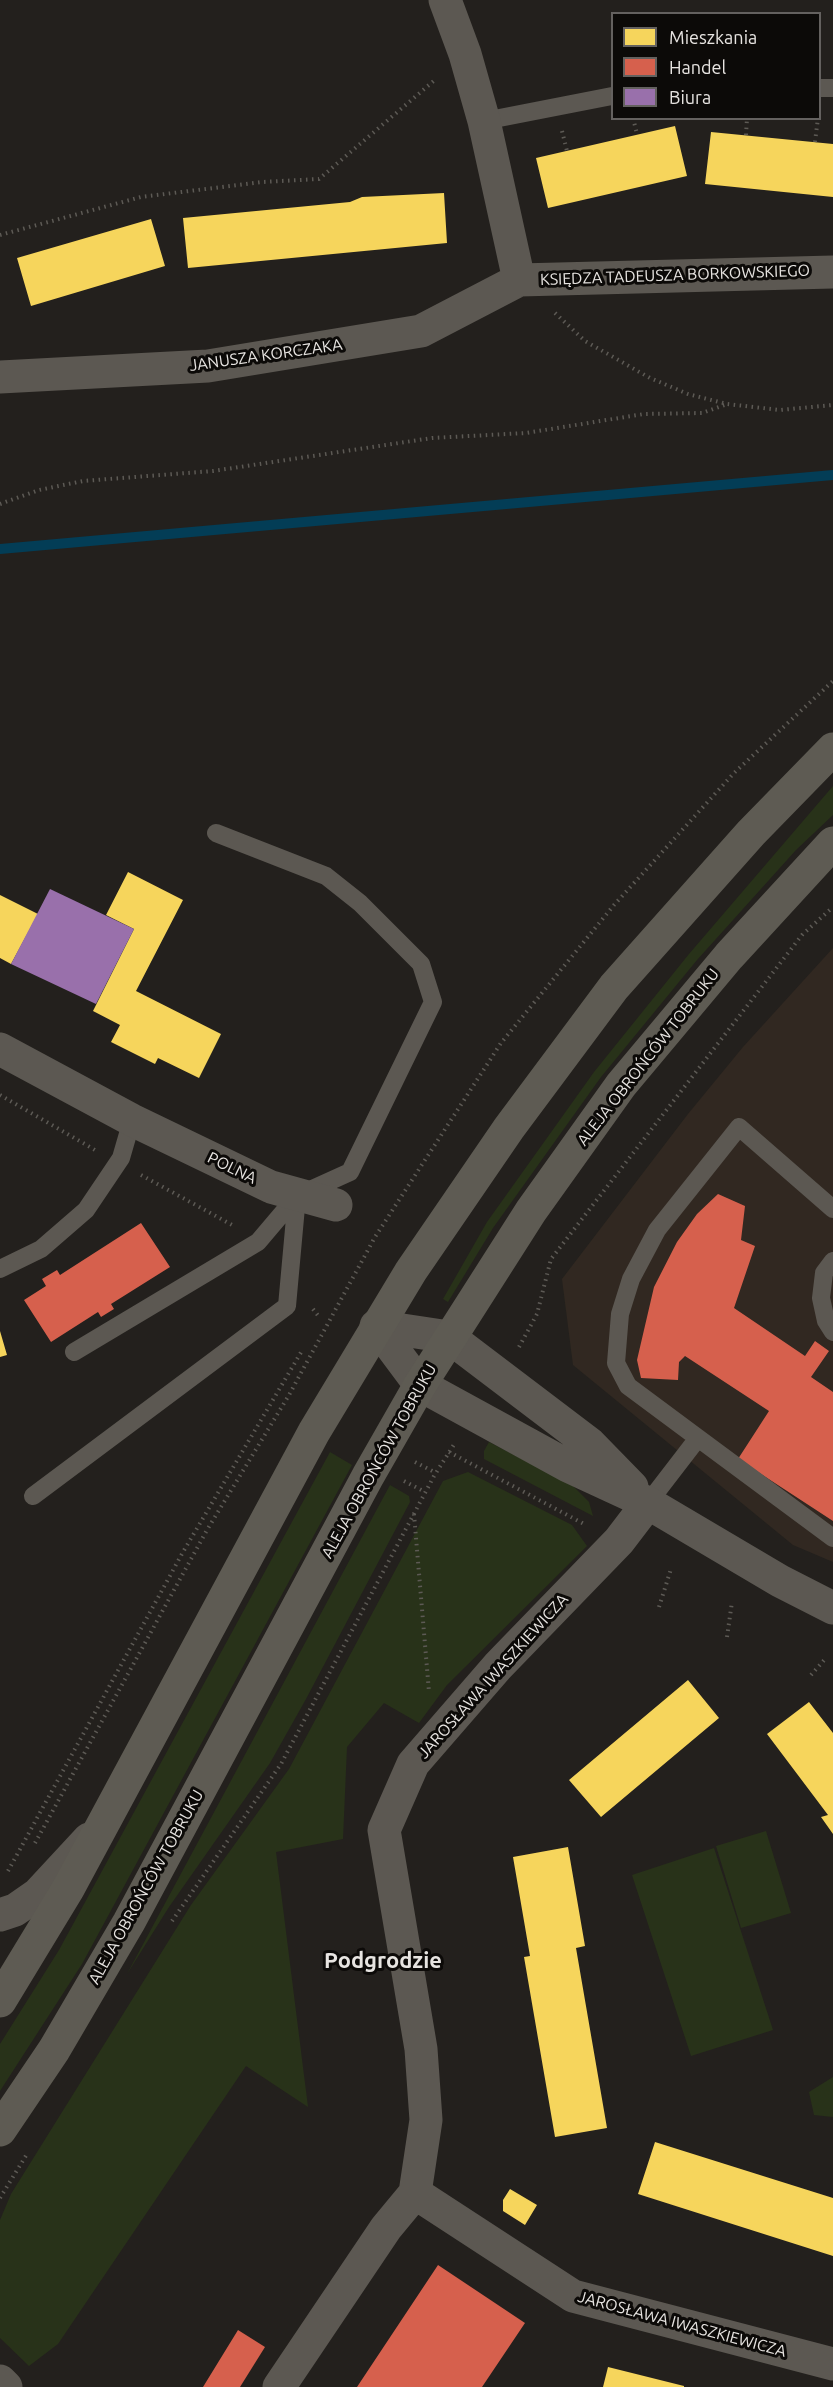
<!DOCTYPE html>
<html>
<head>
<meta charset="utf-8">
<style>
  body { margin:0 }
  #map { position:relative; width:833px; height:2387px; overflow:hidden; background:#23201d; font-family:Ubuntu,sans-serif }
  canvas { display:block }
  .legend { position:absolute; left:611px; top:12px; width:210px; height:108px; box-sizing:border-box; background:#0c0a08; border:2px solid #64615f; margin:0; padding:8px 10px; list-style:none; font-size:18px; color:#e7e4e1 }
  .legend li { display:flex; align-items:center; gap:12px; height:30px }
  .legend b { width:30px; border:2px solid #64615f }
</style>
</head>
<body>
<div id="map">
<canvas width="833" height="2387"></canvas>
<ul class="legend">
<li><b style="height:16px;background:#f6d55c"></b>Mieszkania</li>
<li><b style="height:16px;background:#d6604d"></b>Handel</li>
<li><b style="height:16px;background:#9970ab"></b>Biura</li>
</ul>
</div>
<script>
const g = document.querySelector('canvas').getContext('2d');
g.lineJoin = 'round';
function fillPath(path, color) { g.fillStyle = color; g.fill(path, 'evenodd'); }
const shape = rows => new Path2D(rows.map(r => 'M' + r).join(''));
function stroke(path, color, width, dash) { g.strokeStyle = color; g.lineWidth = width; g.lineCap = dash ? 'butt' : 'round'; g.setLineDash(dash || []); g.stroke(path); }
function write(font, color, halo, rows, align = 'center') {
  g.font = font + ' Ubuntu,sans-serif'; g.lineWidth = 6; g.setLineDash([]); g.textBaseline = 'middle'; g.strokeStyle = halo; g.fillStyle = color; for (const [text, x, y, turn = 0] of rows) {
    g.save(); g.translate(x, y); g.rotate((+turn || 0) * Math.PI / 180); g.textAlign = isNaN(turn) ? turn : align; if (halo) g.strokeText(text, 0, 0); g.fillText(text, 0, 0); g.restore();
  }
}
fillPath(shape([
  [833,948,833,1562,793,1545,573,1365,562,1279,688,1114,743,1047]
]), '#312821');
fillPath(shape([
  [833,786,833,815,796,850,697,960,601,1077,493,1228,448,1302,443,1299,487,1222,594,1072,689,954],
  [489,1442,572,1485,589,1502,593,1516,484,1459,484,1451],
  [330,1452,352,1465,82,1964,0,2091,0,2044,59,1950],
  [468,1472,572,1525,587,1546,447,1685,419,1723,384,1703,347,1747,343,1839,276,1852,308,2107,246,2066,58,2344,29,2366,0,2338,0,2220,11,2194,191,1905,289,1769,443,1481],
  [390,1485,409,1496,410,1502,306,1699,270,1763,169,1907,127,1974],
  [766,1831,791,1913,741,1928,716,1846],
  [714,1848,773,2030,691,2056,632,1875],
  [833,2077,833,2117,814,2115,809,2092]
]), '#283219');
fillPath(shape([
  [675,126,687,176,548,208,536,158],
  [711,132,833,144,833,197,705,184],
  [444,193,447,243,188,268,183,218,350,202,362,197],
  [151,219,165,266,31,306,17,258],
  [128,872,183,900,136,991,221,1034,199,1078,158,1058,155,1064,111,1042,120,1025,93,1011,134,929,106,915],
  [0,895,38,914,11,964,0,958],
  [0,1331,7,1355,0,1357],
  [688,1680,719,1718,601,1817,569,1780],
  [809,1702,833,1733,833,1834,821,1817,828,1815,767,1734],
  [568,1847,585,1946,576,1948,607,2128,555,2137,524,1957,530,1956,513,1857],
  [655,2142,833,2198,833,2256,638,2194],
  [510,2189,537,2205,525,2225,503,2211,503,2200],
  [608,2367,684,2386,684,2387,603,2387]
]), '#f6d55c');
fillPath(shape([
  [718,1194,745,1206,741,1240,755,1246,734,1308,805,1356,815,1341,829,1351,811,1377,833,1392,833,1521,738,1459,769,1411,685,1356,679,1362,678,1380,641,1378,637,1360,654,1287,677,1242,697,1214],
  [141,1223,170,1267,111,1304,114,1309,101,1317,98,1312,51,1342,24,1300,46,1286,42,1279,57,1270,60,1275],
  [438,2265,525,2323,482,2387,357,2387],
  [238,2330,265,2347,240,2387,203,2387]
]), '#d6604d');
fillPath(shape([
  [50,889,134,929,96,1004,11,964]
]), '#9970ab');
stroke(shape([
  [0,549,833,475]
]), '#033d56', 10);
stroke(shape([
  [633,118,637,134],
  [562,131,567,151],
  [746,135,747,118],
  [815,142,818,118],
  [0,235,141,197,262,182,319,179,436,79],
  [555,313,585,341,650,378,688,394,727,404,780,410,833,405],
  [0,504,39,490,83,481,213,471,432,438,526,433,644,414,702,413,727,404],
  [0,1095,95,1150],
  [141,1175,234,1226],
  [313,1309,320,1318],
  [519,1347,537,1314,551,1259,802,935,833,907],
  [449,1452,586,1525],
  [415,1462,436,1473],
  [404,1481,425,1492],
  [414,1514,429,1692],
  [659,1607,671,1569],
  [727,1637,732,1602],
  [811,1675,826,1658],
  [35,1843,207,1530,289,1395,375,1237,501,1043,614,905,734,773,833,681],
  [8,1871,183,1552,303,1349],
  [172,1921,281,1764,434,1476,455,1443],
  [0,2198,27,2154]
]), '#5d5a55', 4, [1.5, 4.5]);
stroke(shape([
  [820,88,833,88],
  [484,121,612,96],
  [833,1261,824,1273,821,1298,826,1321,833,1332],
  [0,1269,41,1249,86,1210,121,1158,132,1120],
  [74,1352,258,1242,297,1196,350,1172,433,1002,421,964,360,903,326,876,216,833],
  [698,1438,833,1538],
  [33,1496,287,1306,297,1196],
  [648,1503,698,1438,628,1386,616,1363,620,1314,631,1279,657,1230,739,1127,833,1209]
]), '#5c5852', 18);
stroke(shape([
  [445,0,465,54,484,121,519,280],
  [0,377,208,366,421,331,519,280,833,272],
  [0,1049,132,1120,271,1187,336,1205],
  [376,1326,420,1385,568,1466,648,1503,780,1581,833,1608],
  [376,1326,449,1337,590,1444,632,1487],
  [0,1915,15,1910,38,1894,89,1839],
  [415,2193,573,2296,833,2364],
  [0,2381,6,2387],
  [279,2387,386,2228,415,2193,426,2120,421,2049,384,1830,413,1764,498,1666,619,1541,648,1503]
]), '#5c5852', 33);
stroke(shape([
  [0,2001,68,1889,314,1432,411,1271,509,1128,614,987,751,833,833,749],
  [0,2130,54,2050,129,1922,368,1476,420,1385,531,1211,621,1085,729,956,833,843]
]), '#5e5b53', 33);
write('16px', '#e7e4e1', '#0c0a08', [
  ["KSIĘDZA TADEUSZA BORKOWSKIEGO",675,275,-2],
  ["JANUSZA KORCZAKA",266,355,-8],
  ["ALEJA OBROŃCÓW TOBRUKU",648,1057,-52],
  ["POLNA",232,1168,26],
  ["ALEJA OBROŃCÓW TOBRUKU",379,1461,-61],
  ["JAROSŁAWA IWASZKIEWICZA",493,1676,-48],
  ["ALEJA OBROŃCÓW TOBRUKU",146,1887,-61],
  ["JAROSŁAWA IWASZKIEWICZA",682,2324,15]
]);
write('bold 22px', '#e7e4e1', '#0c0a08', [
  ["Podgrodzie",383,1961]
]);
</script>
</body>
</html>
